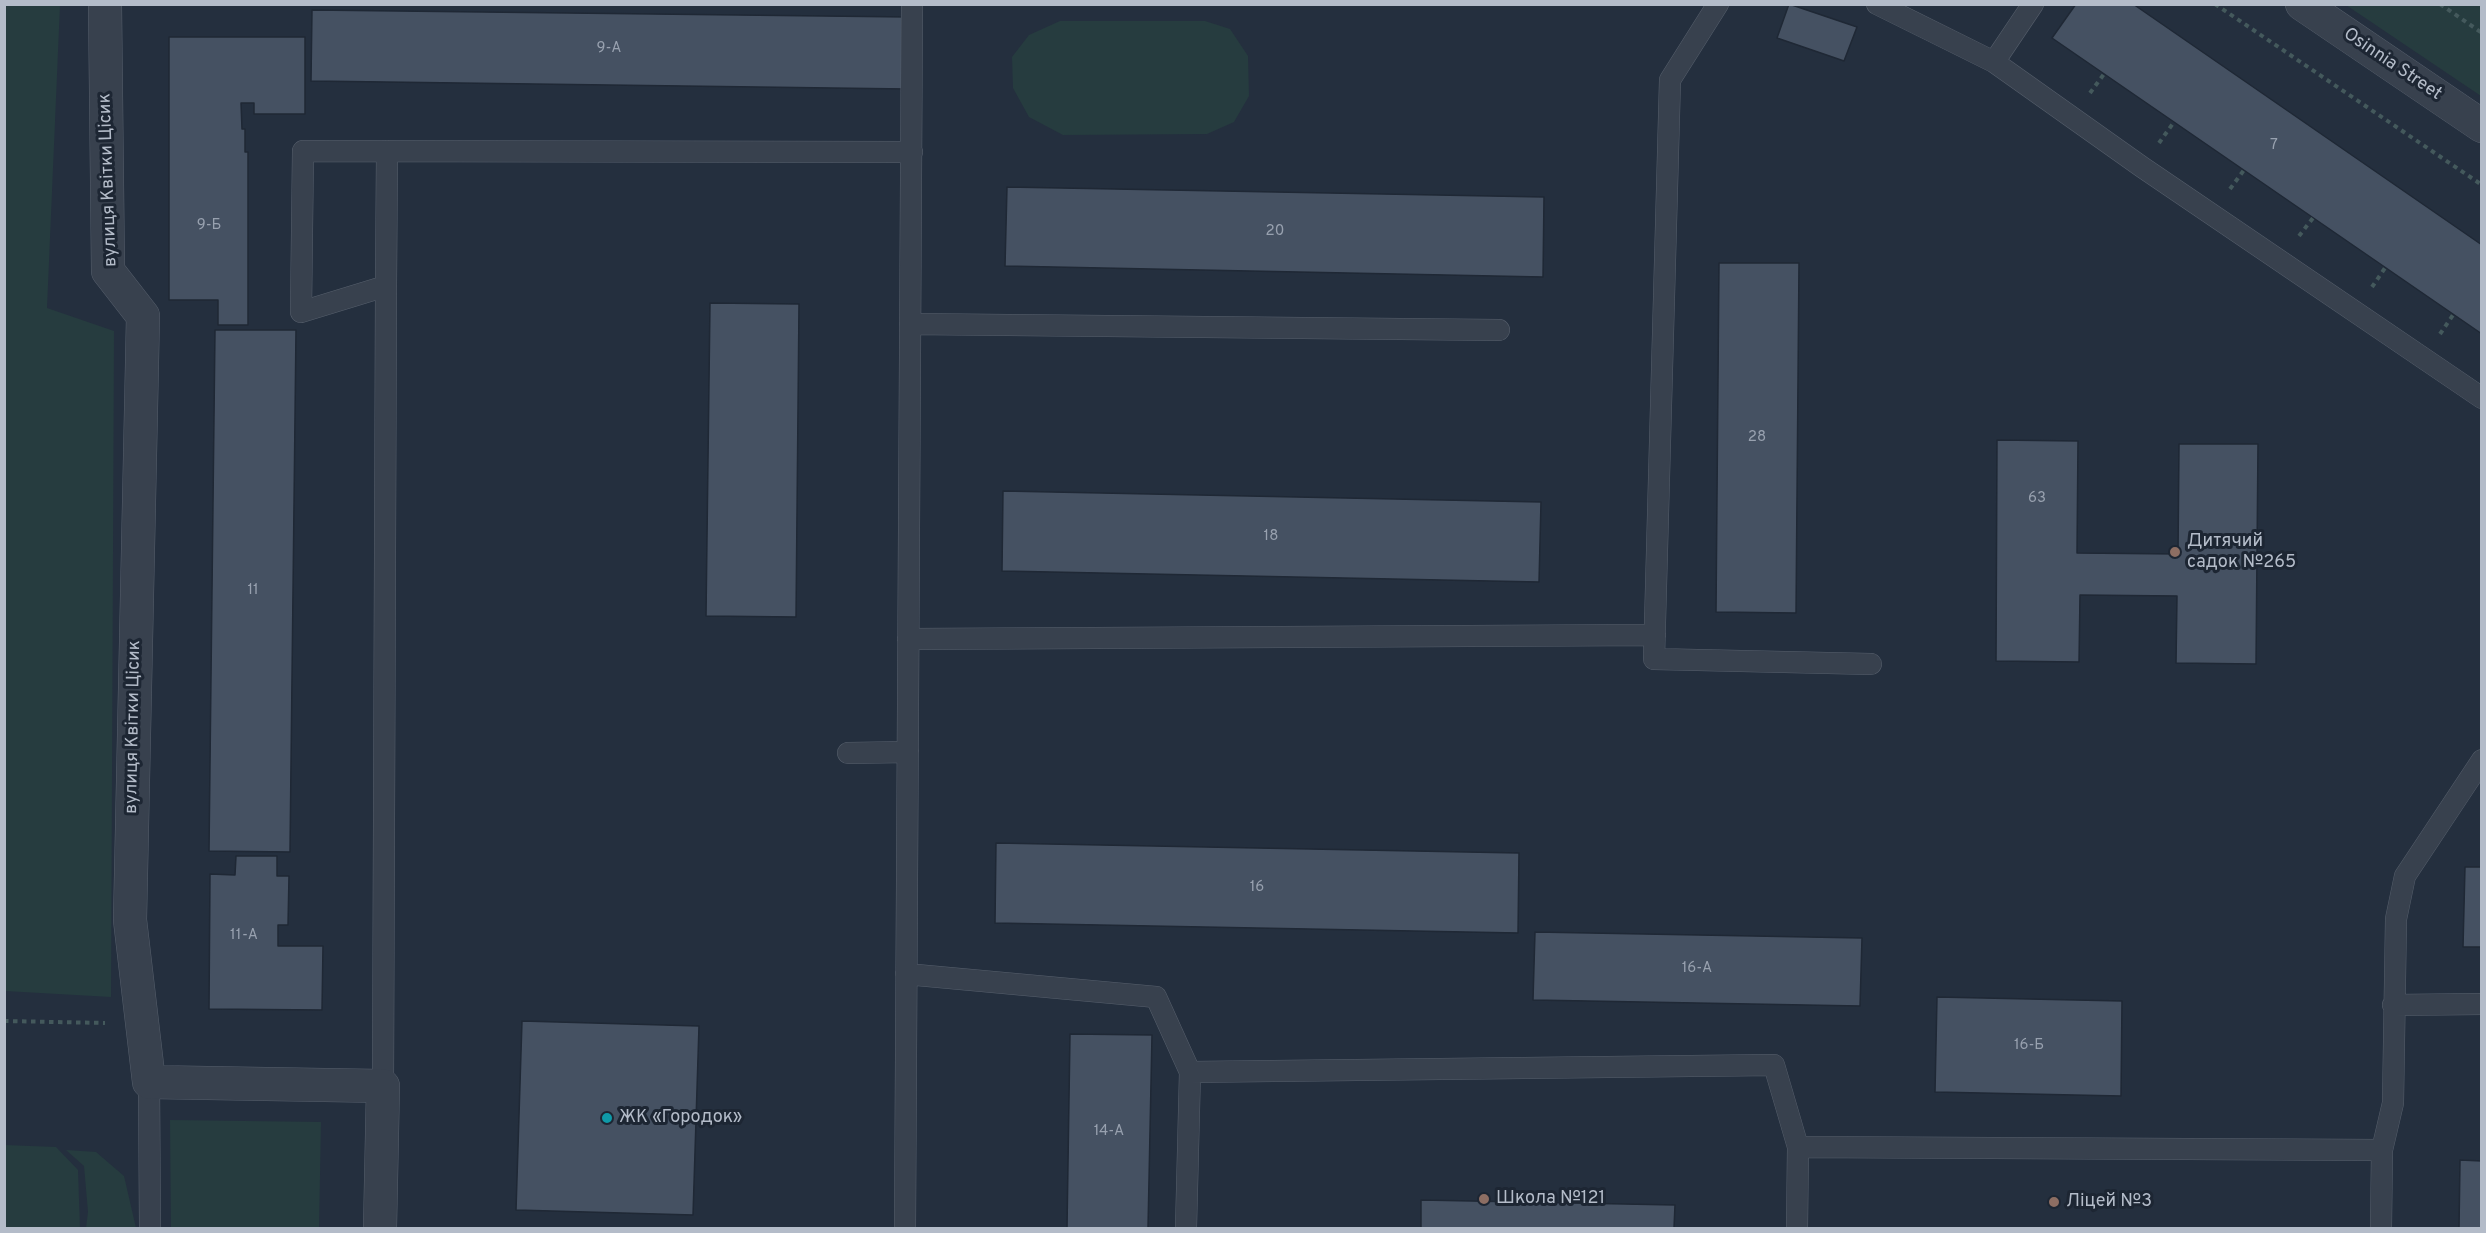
<!DOCTYPE html>
<html>
<head>
<meta charset="utf-8">
<style>
  body { margin:0 }
  #map { position:relative; width:2486px; height:1233px; overflow:hidden; background:#242f3e; font-family:Overpass,sans-serif }
  canvas { display:block }
  .frame { position:absolute; inset:0; border:6px solid #b4bcc9; pointer-events:none }
</style>
</head>
<body>
<div id="map">
<canvas width="2486" height="1233"></canvas>
<div class="frame"></div>
</div>
<script>
const g = document.querySelector('canvas').getContext('2d');
g.lineJoin = 'round';
function fillPath(path, color) { g.fillStyle = color; g.fill(path, 'evenodd'); }
const shape = rows => new Path2D(rows.map(r => 'M' + r).join(''));
function stroke(path, color, width, dash) { g.strokeStyle = color; g.lineWidth = width; g.lineCap = dash ? 'butt' : 'round'; g.setLineDash(dash || []); g.stroke(path); }
function write(font, color, halo, rows, align = 'center') {
  g.font = font + ' Overpass,sans-serif'; g.lineWidth = 6; g.setLineDash([]); g.textBaseline = 'middle'; g.strokeStyle = halo; g.fillStyle = color; for (const [text, x, y, turn = 0] of rows) {
    g.save(); g.translate(x, y); g.rotate((+turn || 0) * Math.PI / 180); g.textAlign = isNaN(turn) ? turn : align; if (halo) g.strokeText(text, 0, 0); g.fillText(text, 0, 0); g.restore();
  }
}
fillPath(shape([
  [4,5,60,5,47,308,114,331,111,997,5,991],
  [2346,5,2481,5,2481,96],
  [1060,21,1205,21,1230,29,1248,56,1249,96,1234,122,1207,134,1063,135,1029,117,1013,88,1012,57,1029,35],
  [170,1120,321,1122,319,1228,171,1228],
  [5,1145,56,1147,78,1170,80,1228,5,1228],
  [66,1150,96,1152,124,1176,136,1228,86,1228,88,1212,84,1166]
]), '#263c3f');
const building = shape([
  [1789,4,1857,27,1844,61,1777,38,1789,4],
  [2076,4,2133,4,2482,245,2482,334,2052,38,2076,4],
  [312,10,908,17,907,89,311,81,312,10],
  [169,37,305,37,305,114,254,114,254,103,241,103,242,129,245,129,245,152,248,152,248,325,218,325,218,300,169,300,169,37],
  [1007,187,1544,197,1543,277,1005,266,1007,187],
  [1719,263,1799,263,1796,613,1716,612,1719,263],
  [710,303,799,304,796,617,706,616,710,303],
  [215,330,296,330,290,852,209,851,215,330],
  [1997,440,2078,441,2077,553,2178,554,2179,444,2258,444,2256,664,2176,663,2177,596,2080,595,2079,662,1996,661,1997,440],
  [1003,491,1541,502,1539,582,1002,571,1003,491],
  [996,843,1519,853,1518,933,995,923,996,843],
  [236,856,277,856,277,876,289,876,288,925,278,925,278,946,323,946,322,1010,209,1009,210,874,235,875,236,856],
  [2465,867,2482,867,2482,947,2463,947,2465,867],
  [1535,932,1862,938,1860,1006,1533,1000,1535,932],
  [1937,997,2122,1001,2121,1096,1935,1092,1937,997],
  [522,1021,699,1026,693,1215,516,1210,522,1021],
  [1070,1034,1152,1035,1148,1228,1067,1228,1070,1034],
  [2460,1160,2482,1161,2482,1228,2459,1228,2460,1160],
  [1421,1200,1675,1205,1674,1228,1421,1228,1421,1200]
]);
fillPath(building, '#455162');
stroke(building, '#1f2835', 1.5);
const service = shape([
  [1718,4,1670,80,1654,659,1871,664],
  [1877,4,1994,62],
  [2033,4,1994,62,2142,167,2482,398],
  [386,286,387,151],
  [910,324,1499,330],
  [908,639,1655,635],
  [848,753,908,752],
  [906,974,1156,997,1190,1072,1774,1065,1798,1147,2382,1150],
  [2393,1005,2482,1004],
  [149,1082,150,1228],
  [383,1086,386,286,301,312,303,151,912,152],
  [905,1228,912,4],
  [1186,1228,1190,1072],
  [1797,1228,1798,1147],
  [2381,1228,2382,1150,2393,1103,2396,919,2405,876,2482,760]
]);
const minor = shape([
  [105,4,108,271,143,316,130,920,149,1082,383,1086,380,1228]
]);
const tertiary = shape([
  [2302,4,2482,126]
]);
stroke(service, '#565f6c', 22);
stroke(minor, '#565f6c', 34);
stroke(tertiary, '#565f6c', 34);
stroke(shape([
  [2215,4,2482,185],
  [2440,4,2482,33],
  [2090,93,2104,74],
  [2159,143,2174,122],
  [2230,189,2244,170],
  [2299,236,2313,218],
  [2372,287,2385,268],
  [2440,334,2453,315],
  [4,1021,105,1023]
]), '#44595c', 4, [4.5, 4.5]);
stroke(service, '#38414e', 21);
stroke(minor, '#38414e', 33);
stroke(tertiary, '#38414e', 33);
for (const [x, y, r, color] of [
  [2175,552,6,"#8d6e63"],
  [607,1118,6,"#0f9aa8"],
  [1484,1199,6,"#8d6e63"],
  [2054,1202,6,"#8d6e63"]
]) { const dot = new Path2D(); dot.arc(x, y, r, 0, 2 * Math.PI); g.fillStyle = color; g.fill(dot); stroke(dot, '#1d2633', 2); }
write('15px', '#98a1af', null, [
  ["9-А",609,49],
  ["7",2274,146],
  ["9-Б",209,226],
  ["20",1275,232],
  ["28",1757,438],
  ["63",2037,499],
  ["18",1271,537],
  ["11",253,591],
  ["16",1257,888],
  ["11-А",244,936],
  ["16-А",1697,969],
  ["16-Б",2029,1046],
  ["14-А",1109,1132]
]);
write('18px', '#b4bcc9', '#1d2633', [
  ["Osinnia Street",2392,65,34],
  ["вулиця Квітки Цісик",109,180,-92],
  ["вулиця Квітки Цісик",134,727,-89]
]);
write('18px', '#b4bcc9', '#1d2633', [
  ["Дитячий",2187,542],
  ["садок №265",2187,563],
  ["ЖК «Городок»",619,1118],
  ["Школа №121",1496,1199],
  ["Ліцей №3",2066,1202]
], 'left');
</script>
</body>
</html>
